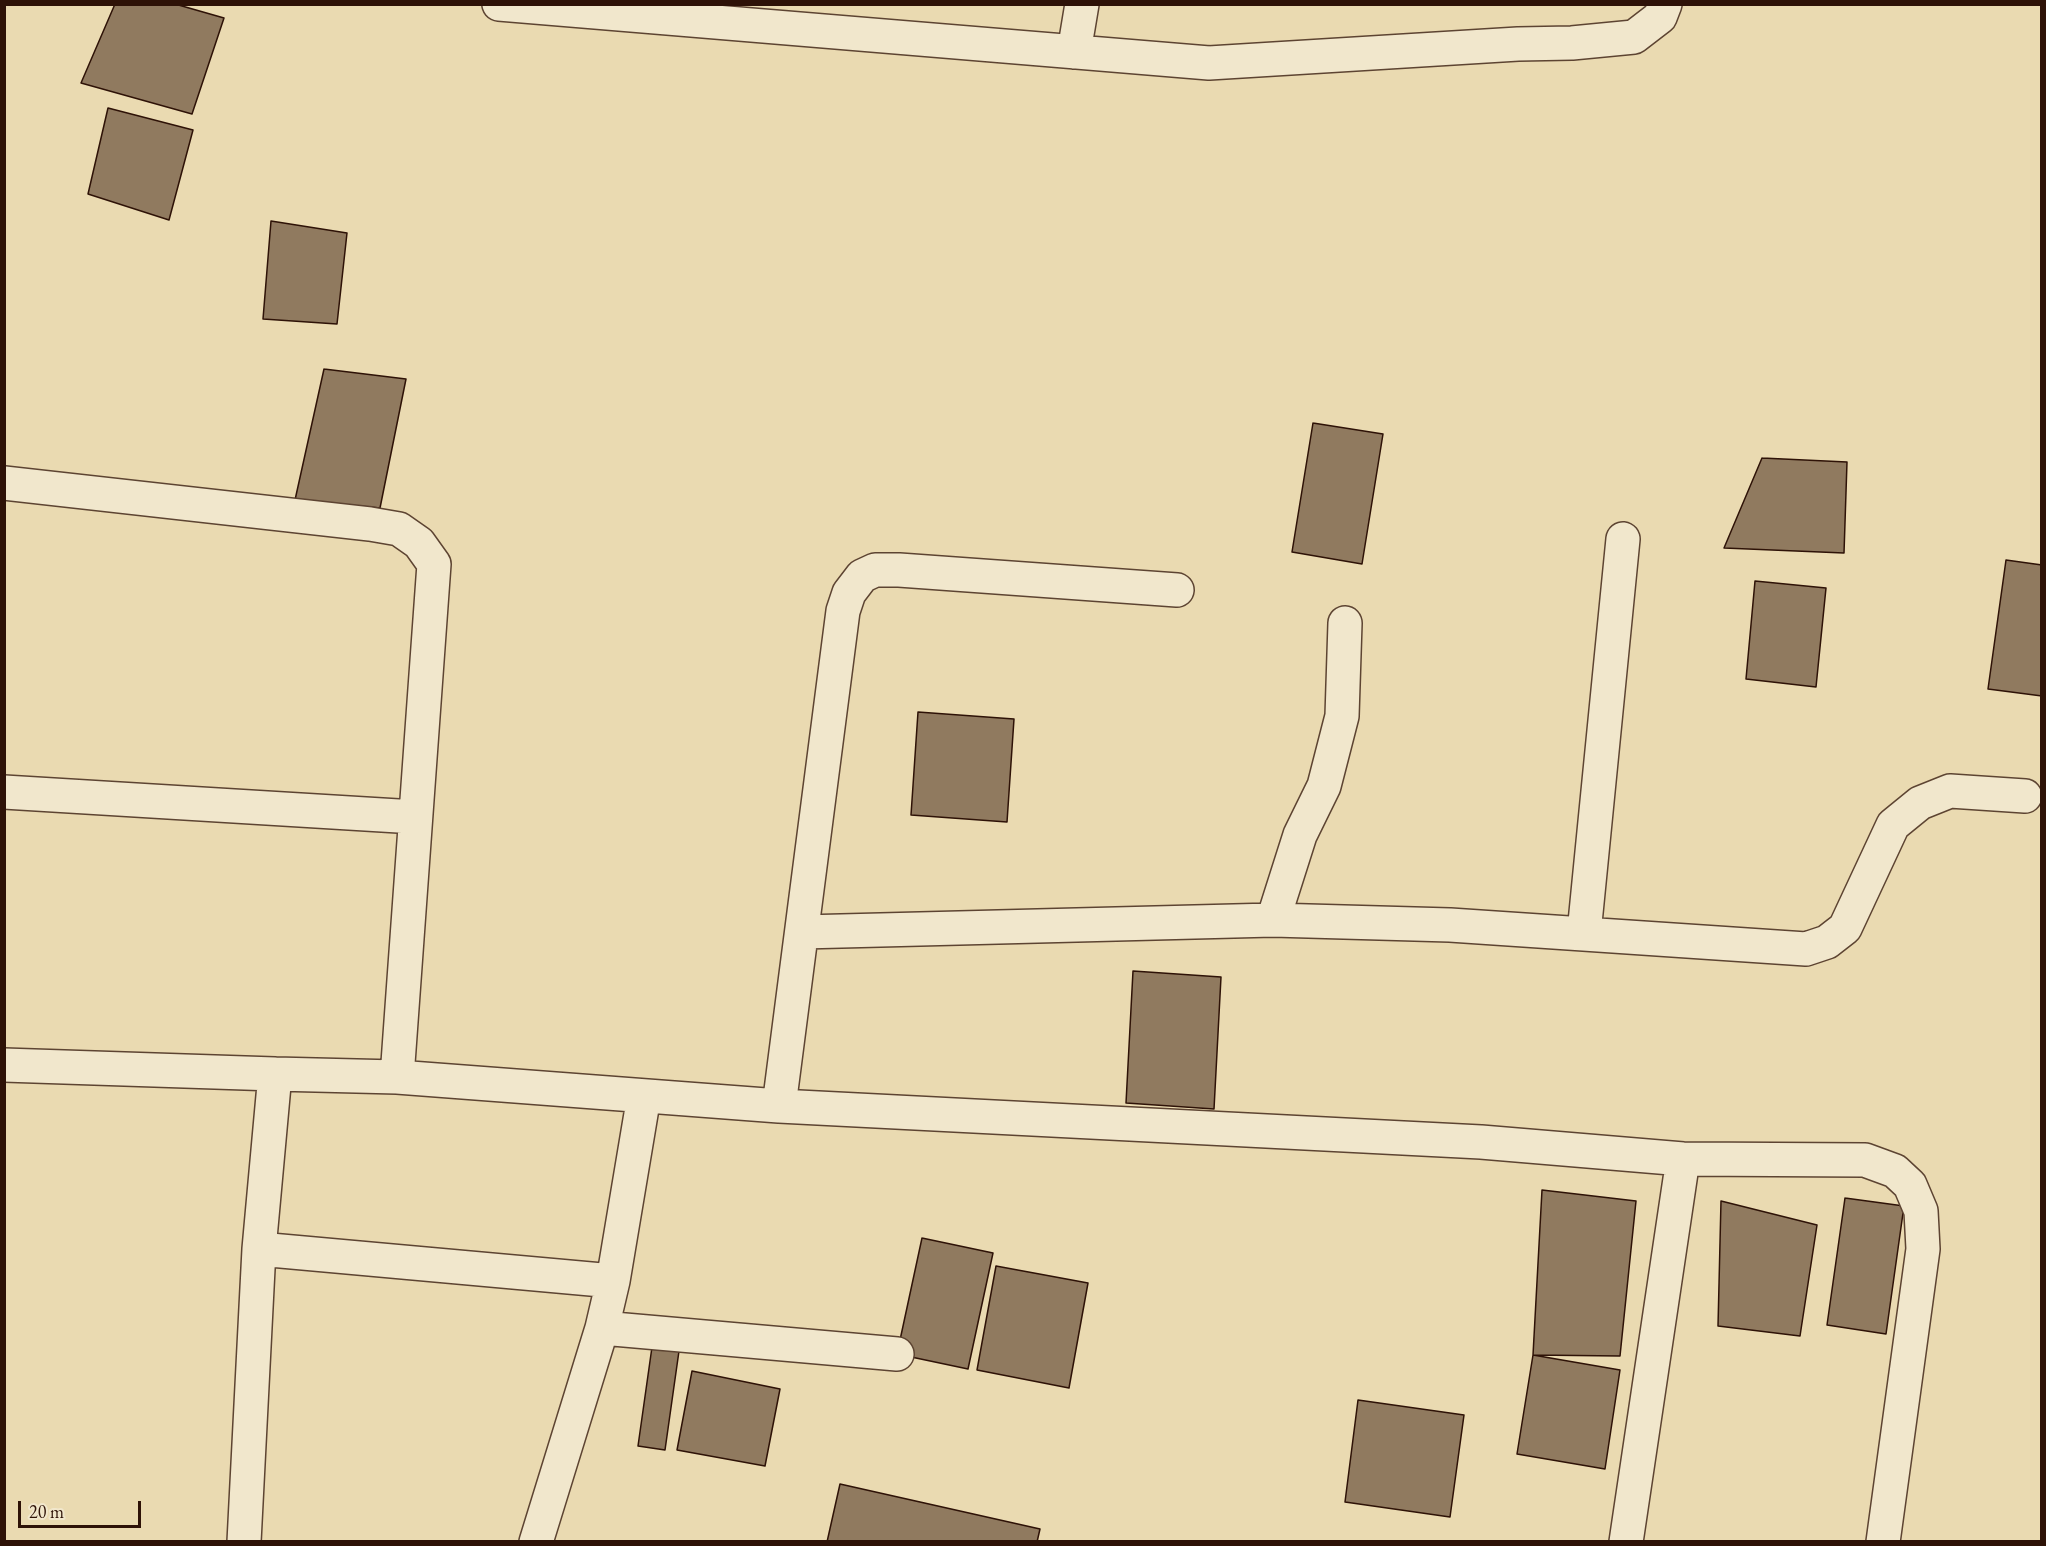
<!DOCTYPE html>
<html>
<head>
<meta charset="utf-8">
<style>
  body { margin:0 }
  #map { position:relative; width:2046px; height:1546px; overflow:hidden; background:#eadab1; font-family:"EB Garamond",serif }
  canvas { display:block }
  .frame { position:absolute; inset:0; border:6px solid #2e1207; pointer-events:none }
  .scale { position:absolute; left:18px; top:1501px; width:123px; height:27px; box-sizing:border-box; border:3px solid #2e1207; border-top:0; padding-left:8px; font-size:18px; line-height:21px; white-space:nowrap; color:#2e1207; -webkit-text-stroke:4px #f1e7cc; paint-order:stroke }
</style>
</head>
<body>
<div id="map">
<canvas width="2046" height="1546"></canvas>
<div class="frame"></div>
<div class="scale">20 m</div>
</div>
<script>
const g = document.querySelector('canvas').getContext('2d');
g.lineJoin = 'round';
function fillPath(path, color) { g.fillStyle = color; g.fill(path, 'evenodd'); }
const shape = rows => new Path2D(rows.map(r => 'M' + r).join(''));
function stroke(path, color, width, dash) { g.strokeStyle = color; g.lineWidth = width; g.lineCap = dash ? 'butt' : 'round'; g.setLineDash(dash || []); g.stroke(path); }
const building = shape([
  [115,4,175,4,224,18,192,114,81,83,115,4],
  [108,108,193,130,169,220,88,194,108,108],
  [271,221,347,233,337,324,263,319,271,221],
  [324,369,406,379,380,508,295,500,324,369],
  [1313,423,1383,434,1362,564,1292,552,1313,423],
  [1762,458,1847,462,1844,553,1724,548,1762,458],
  [2006,560,2042,565,2042,696,1988,689,2006,560],
  [1755,581,1826,588,1816,687,1746,679,1755,581],
  [918,712,1014,719,1007,822,911,815,918,712],
  [1133,971,1221,977,1214,1109,1126,1103,1133,971],
  [1542,1190,1636,1201,1620,1356,1533,1355,1542,1190],
  [1845,1198,1904,1206,1886,1334,1827,1325,1845,1198],
  [1721,1201,1817,1225,1800,1336,1718,1326,1721,1201],
  [922,1238,993,1253,968,1369,897,1354,922,1238],
  [996,1266,1088,1283,1069,1388,977,1370,996,1266],
  [652,1347,679,1351,665,1450,638,1446,652,1347],
  [1533,1355,1620,1370,1605,1469,1517,1454,1533,1355],
  [692,1371,780,1389,765,1466,677,1450,692,1371],
  [1358,1400,1464,1415,1450,1517,1345,1502,1358,1400],
  [840,1484,1040,1529,1037,1542,827,1542,840,1484]
]);
fillPath(building, '#907a5f');
stroke(building, '#2e1207', 1.5);
const street = shape([
  [499,4,1209,63,1518,44,1572,43,1634,37,1660,17,1665,4],
  [1074,52,1082,4],
  [4,483,370,524,399,529,419,543,434,564,397,1077],
  [4,792,415,817],
  [1273,920,1300,835,1324,786,1342,716,1345,623],
  [802,932,1273,920,1450,925,1806,949,1827,942,1845,928,1893,825,1920,803,1950,791,2025,796],
  [1584,933,1623,539],
  [4,1065,275,1074,259,1249,244,1542],
  [275,1074,397,1077,779,1106,1481,1142,1683,1159,1865,1160,1895,1171,1910,1185,1921,1211,1923,1249,1883,1542],
  [779,1106,843,611,849,593,862,576,875,570,899,570,1177,590],
  [259,1249,613,1281],
  [602,1328,897,1354],
  [536,1542,602,1328,613,1281,644,1096],
  [1626,1542,1683,1159]
]);
stroke(street, '#5d4432', 36);
stroke(street, '#f1e7cc', 33);
</script>
</body>
</html>
